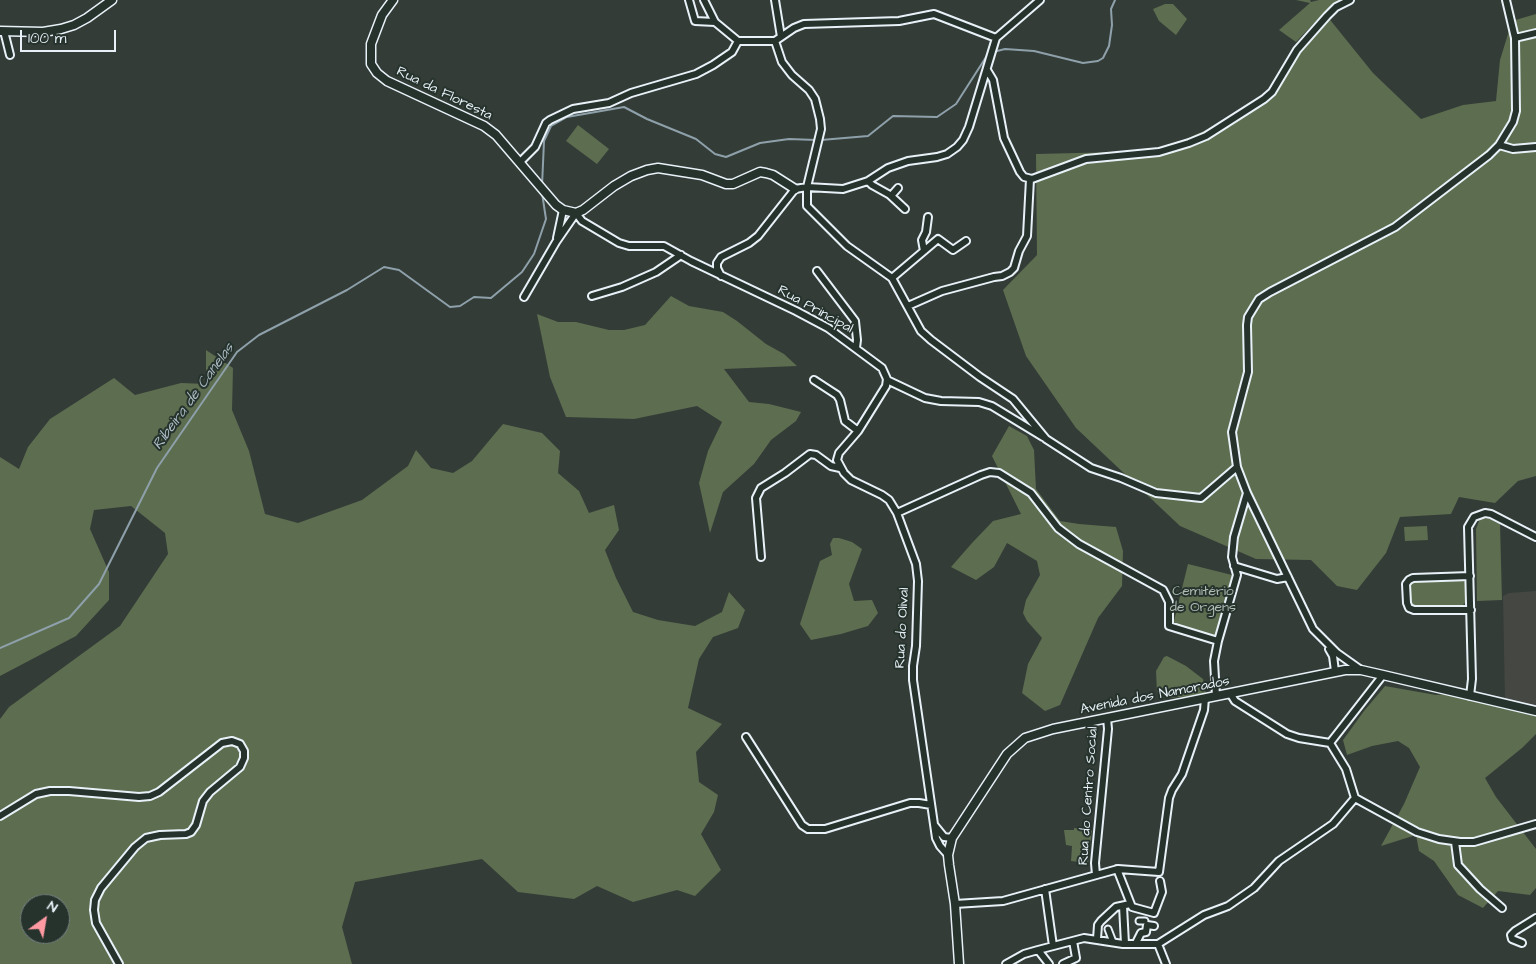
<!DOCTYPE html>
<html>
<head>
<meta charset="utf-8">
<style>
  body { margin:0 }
  #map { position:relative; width:1536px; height:964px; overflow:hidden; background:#343c37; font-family:"Architects Daughter",sans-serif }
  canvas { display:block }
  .north { position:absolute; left:20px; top:894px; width:50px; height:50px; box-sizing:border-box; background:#26332d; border:1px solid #747f7e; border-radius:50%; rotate:32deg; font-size:14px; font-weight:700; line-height:20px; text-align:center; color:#e8f1f8 }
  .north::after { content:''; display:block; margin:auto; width:18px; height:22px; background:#ff9aa2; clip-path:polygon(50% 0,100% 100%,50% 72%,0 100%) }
  .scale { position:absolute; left:20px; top:30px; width:96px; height:22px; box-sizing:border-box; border:2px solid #e8f1f8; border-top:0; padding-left:6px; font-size:15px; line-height:18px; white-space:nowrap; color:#e8f1f8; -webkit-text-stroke:4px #26332d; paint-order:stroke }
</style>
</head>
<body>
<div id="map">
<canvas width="1536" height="964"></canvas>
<div class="north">N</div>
<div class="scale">100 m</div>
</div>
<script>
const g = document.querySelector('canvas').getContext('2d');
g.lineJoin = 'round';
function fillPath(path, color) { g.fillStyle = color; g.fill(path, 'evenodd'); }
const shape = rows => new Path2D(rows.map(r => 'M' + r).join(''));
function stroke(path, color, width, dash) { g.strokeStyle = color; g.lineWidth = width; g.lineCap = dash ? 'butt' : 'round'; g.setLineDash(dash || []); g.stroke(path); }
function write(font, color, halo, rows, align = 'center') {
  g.font = font + ' "Architects Daughter",sans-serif'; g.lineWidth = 4; g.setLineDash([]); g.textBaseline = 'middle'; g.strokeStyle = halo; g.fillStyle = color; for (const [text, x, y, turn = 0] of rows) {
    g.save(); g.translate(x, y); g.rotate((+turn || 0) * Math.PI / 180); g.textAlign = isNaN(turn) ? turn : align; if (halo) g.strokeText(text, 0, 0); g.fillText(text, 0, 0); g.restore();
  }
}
fillPath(shape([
  [1536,591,1536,711,1494,701,1505,699,1503,596,1509,593]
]), '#454742');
fillPath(shape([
  [1296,0,1310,0,1311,2,1319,0,1340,0,1316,21,1296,42,1279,30,1310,3],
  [1165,4,1173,4,1187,19,1176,35,1159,21,1153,9],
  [1536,14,1536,476,1518,481,1495,503,1459,497,1451,514,1400,517,1386,553,1357,590,1337,586,1311,560,1256,559,1180,526,1076,428,1026,356,1003,290,1037,255,1036,154,1159,151,1233,118,1272,92,1327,16,1373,73,1421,119,1463,105,1496,101,1500,60,1512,21],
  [578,125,609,149,597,164,566,141],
  [671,296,689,306,723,312,737,321,766,344,784,354,797,366,724,369,749,402,769,404,801,412,796,421,771,440,754,464,723,492,710,533,699,483,708,451,722,422,697,406,634,419,566,417,550,377,537,314,558,322,576,322,609,330,624,330,645,325],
  [206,350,233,368,232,410,249,451,265,514,298,523,362,500,408,466,416,450,431,468,453,473,472,461,503,424,542,433,560,451,558,473,579,491,589,513,614,505,619,530,605,550,616,578,633,612,658,620,695,626,722,612,729,592,745,610,738,628,713,637,699,659,688,708,722,724,696,752,699,782,718,795,714,812,701,834,721,870,695,896,677,890,633,902,597,886,574,899,518,892,482,859,355,882,342,927,352,964,0,964,0,719,9,707,120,626,168,554,165,533,131,506,94,510,90,529,109,572,109,600,76,636,0,676,0,457,19,469,28,447,50,419,114,378,135,395,181,383,206,384],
  [30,904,60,904,60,934,30,934],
  [1009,426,1027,436,1034,450,1036,489,1060,521,1079,524,1116,527,1123,551,1122,586,1098,618,1060,705,1045,711,1022,693,1028,664,1042,638,1027,621,1023,613,1026,600,1040,575,1037,561,1007,543,994,567,976,580,951,567,972,543,993,521,1021,514,992,456],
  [1482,518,1490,519,1500,524,1502,600,1477,601,1476,529,1479,521],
  [1427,526,1428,540,1405,541,1404,527],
  [833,538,839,538,852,542,862,549,849,584,854,601,872,600,878,613,868,626,841,634,811,640,800,624,820,561,832,555,830,544],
  [1188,564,1232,575,1217,636,1173,625],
  [1462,580,1467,584,1467,601,1463,605,1415,607,1411,606,1409,586,1413,581],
  [1167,656,1186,666,1203,679,1206,695,1167,698,1157,692,1156,671,1164,657],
  [1385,686,1436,695,1457,693,1536,711,1536,734,1522,748,1485,778,1496,797,1536,849,1536,888,1530,895,1498,891,1483,908,1458,895,1434,861,1419,851,1416,835,1381,846,1404,804,1420,767,1409,748,1398,741,1372,746,1347,755,1343,740,1364,711],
  [1074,828,1092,830,1088,863,1071,861,1072,846,1066,845,1064,830,1074,830]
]), '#5d6d50');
stroke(shape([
  [997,51,1005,49,1034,51,1083,63,1098,61,1103,58,1109,46,1112,25,1111,9,1115,0],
  [821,140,868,136,893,116,937,117,956,104,988,54],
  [542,186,544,141,551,126,567,117,624,107,647,119,696,139,715,154,726,157,760,143,789,139,816,140],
  [0,648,69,618,99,584,157,468,237,352,259,335,347,290,384,267,399,270,450,307,460,306,474,297,491,298,522,272,534,254,546,219,542,193]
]), '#8ea0aa', 2);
const pedestrian = shape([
  [1139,921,1145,921],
  [1108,929,1113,942]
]);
const minor = shape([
  [689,0,695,21,715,22],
  [704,0,715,22,738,41],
  [775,0,781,37],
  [4,31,10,55],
  [1515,38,1536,33],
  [738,41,775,41,794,28,804,24,899,21,934,14,996,38],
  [775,41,782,62,792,75,809,90,815,99,820,119,821,129,807,187,807,206,847,246,892,278,921,331,931,340,980,377,1013,399,1046,439,1091,468,1121,478,1156,493,1201,498,1237,467],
  [987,70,993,80,1004,138,1020,172,1024,177,1032,179,1086,159,1159,152,1189,143,1206,136,1264,99,1272,92,1297,50,1327,16,1336,7,1350,0],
  [1499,145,1513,149,1536,147],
  [520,162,535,147,546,123,550,120,573,109,609,103,631,93,696,74,713,65,732,52,738,41],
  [868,181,872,185,890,195,905,209],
  [891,196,898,188],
  [557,238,563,210],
  [924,251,922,240,926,232,928,217],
  [817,271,855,321,857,340,856,348],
  [721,276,717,268,717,263,721,257,749,243,758,236,795,189,807,187,843,189,868,181,888,168,908,161,937,157,947,154,957,147,963,140,969,127,996,38,1040,0],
  [892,278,938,239,953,250,966,241],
  [592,296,622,287,656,272,681,255],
  [524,297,556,242,576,213,582,221,619,243,629,246,664,246,691,261,796,311,828,328,882,368,887,379,886,386,858,431,839,453,837,460,844,473,851,480,882,495,889,500,897,513,916,564,918,581,916,646,913,666,913,680,936,838,940,846,948,855],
  [908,306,942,291,994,277,1002,276,1010,272,1014,268,1019,251,1027,236,1030,179],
  [814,380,837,395,840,400,845,421,858,431],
  [887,380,925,398,941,401,979,402,992,406,1043,437],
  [897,513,981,475,990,472,999,473,1031,493,1058,528,1079,544,1163,590,1169,602,1169,626,1218,641],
  [761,557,756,498,761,488,785,473,810,454,816,455,831,466,840,468],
  [1234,566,1277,579,1288,577],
  [1470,576,1413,578,1409,580,1406,584,1407,603,1409,608,1414,610,1471,610],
  [1329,649,1333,656,1335,671],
  [1361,670,1337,653,1313,629,1247,493,1237,467,1232,432,1248,372,1247,325,1248,317,1259,299,1270,292,1395,227,1489,155,1499,145,1513,122,1516,111,1515,38,1506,0],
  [1230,693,1235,701,1287,734,1299,738,1330,743],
  [1216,696,1214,661,1218,641,1237,575,1232,557,1234,537,1247,493],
  [1470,696,1472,679,1468,527,1474,517,1485,513,1491,514,1536,537],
  [746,737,802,825,808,829,825,829,910,803,919,803,931,805],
  [1330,743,1383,675],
  [1330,743,1346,769,1355,798],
  [1355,798,1417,832,1439,839,1460,842,1474,842,1536,824],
  [0,816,36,794,50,791,69,791,139,797,150,796,159,792,222,743,232,741,240,744,244,751,244,758,240,767,210,792,203,801,196,825,191,832,186,834,160,835,146,838,135,847,101,888,95,900,94,910,96,923,119,964],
  [935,826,944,837,952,838],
  [1455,842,1458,865,1480,889,1502,908],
  [1117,869,1132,907,1154,913,1162,892,1160,881],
  [1096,875,1095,863,1108,729,1107,718],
  [1045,889,1053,946],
  [955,904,1003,901,1118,869,1159,872,1169,798,1172,790,1182,774,1204,710,1205,698],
  [1123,906,1125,944],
  [1097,939,1098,925,1101,921,1116,907,1130,904],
  [1136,943,1141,933,1146,932,1147,925,1154,926],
  [1522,943,1512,939,1511,935,1515,931,1536,918],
  [1158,944,1166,964],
  [1006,964,1024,954,1038,950],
  [1049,964,1038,950,1084,938,1123,944,1158,944,1204,915,1228,906,1254,888,1279,861,1333,824,1355,798],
  [1063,964,1076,958,1073,941]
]);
const tertiary = shape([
  [393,0,382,15,371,44,371,64,377,73,387,81,484,126,496,135,556,205,563,210,576,213,583,210,614,186,631,176,647,170,658,168,702,175,726,184,733,184,760,172,766,173,773,175,795,189],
  [0,31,43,32,61,29,74,25,87,18,112,0],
  [959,964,955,904,949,865,948,855,952,838,1007,754,1025,738,1053,729,1345,670,1361,670,1383,675,1536,711]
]);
stroke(pedestrian, '#e8f1f8', 9);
stroke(minor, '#e8f1f8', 10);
stroke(tertiary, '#e8f1f8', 11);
stroke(pedestrian, '#26332d', 5);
stroke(minor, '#26332d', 6);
stroke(tertiary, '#26332d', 8);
write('14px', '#e8f1f8', '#26332d', [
  ["Rua da Floresta",444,94,26],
  ["Rua Principal",815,310,29],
  ["Rua do Olival",903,628,-87],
  ["Avenida dos Namorados",1155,696,-11],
  ["Rua do Centro Social",1089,796,-86]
]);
write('14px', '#b0bcb5', '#26332d', [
  ["Cemitério",1203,592],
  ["de Orgens",1203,608]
]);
write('italic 15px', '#acbbc4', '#26332d', [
  ["Ribeira de Canelas",194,397,-54]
]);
</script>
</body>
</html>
